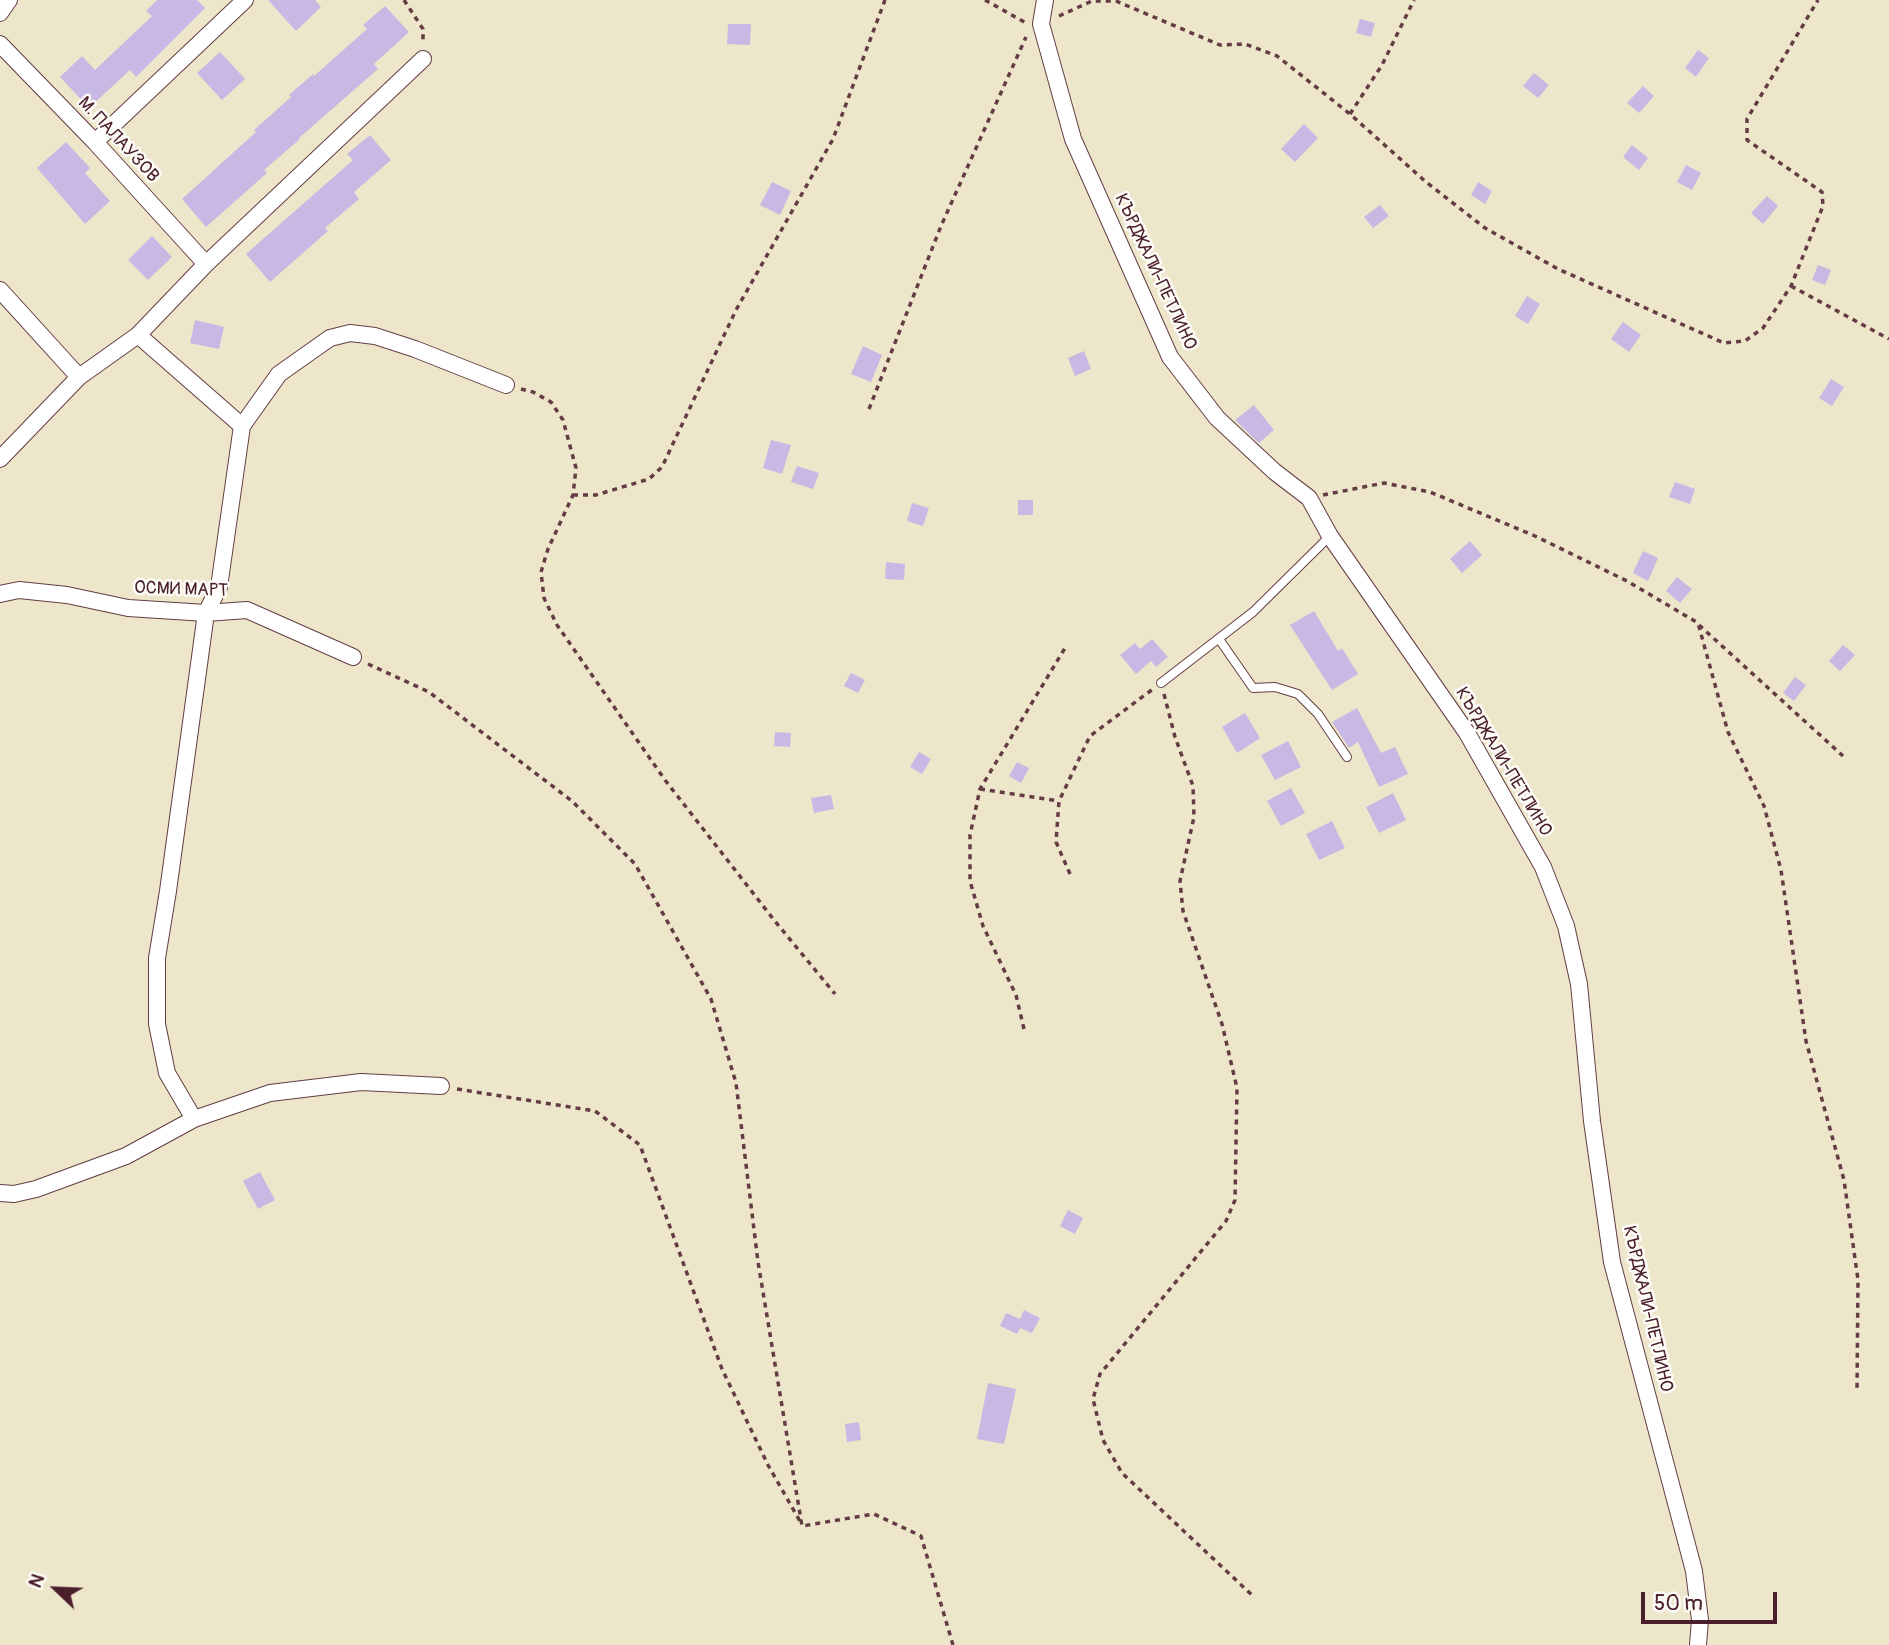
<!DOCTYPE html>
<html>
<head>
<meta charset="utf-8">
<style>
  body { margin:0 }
  #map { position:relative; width:1889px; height:1645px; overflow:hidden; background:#eee6ca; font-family:Pangolin,sans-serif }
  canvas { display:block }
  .north { position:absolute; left:21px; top:1554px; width:70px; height:70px; -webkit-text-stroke:5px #fdfcf7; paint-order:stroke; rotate:293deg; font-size:19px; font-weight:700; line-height:28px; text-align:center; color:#4a1f2b }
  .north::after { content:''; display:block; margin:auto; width:24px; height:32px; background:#4a1f2b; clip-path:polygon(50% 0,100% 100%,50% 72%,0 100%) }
  .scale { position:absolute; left:1641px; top:1592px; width:136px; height:32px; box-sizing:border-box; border:4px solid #4a1f2b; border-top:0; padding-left:9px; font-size:21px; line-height:24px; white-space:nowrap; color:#4a1f2b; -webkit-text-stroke:5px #fdfcf7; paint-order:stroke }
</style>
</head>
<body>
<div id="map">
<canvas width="1889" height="1645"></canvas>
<div class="north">N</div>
<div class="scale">50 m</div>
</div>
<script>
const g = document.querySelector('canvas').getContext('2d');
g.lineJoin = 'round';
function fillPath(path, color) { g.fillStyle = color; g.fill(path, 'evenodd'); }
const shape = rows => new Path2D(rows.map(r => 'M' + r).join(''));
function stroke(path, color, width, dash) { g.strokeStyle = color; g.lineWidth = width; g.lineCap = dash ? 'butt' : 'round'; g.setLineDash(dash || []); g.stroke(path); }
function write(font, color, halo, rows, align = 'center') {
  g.font = font + ' Pangolin,sans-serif'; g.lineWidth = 5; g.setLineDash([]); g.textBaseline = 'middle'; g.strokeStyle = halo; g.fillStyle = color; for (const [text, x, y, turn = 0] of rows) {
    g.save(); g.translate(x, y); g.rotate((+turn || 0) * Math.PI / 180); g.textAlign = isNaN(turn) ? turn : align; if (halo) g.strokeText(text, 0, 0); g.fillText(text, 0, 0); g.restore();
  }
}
fillPath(shape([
  [157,0,197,0,205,8,136,77,130,70,89,108,60,77,82,56,95,70,152,16,146,11],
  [268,0,315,0,321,7,296,31],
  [385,6,409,32,374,64,378,69,299,138,300,139,264,170,267,173,206,227,182,199,256,132,254,130,291,97,289,95,313,74,314,76,367,29,363,25],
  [1360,19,1375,23,1371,37,1356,33],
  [728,24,751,24,750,45,727,44],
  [1698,50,1709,58,1696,77,1685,68],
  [220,52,245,79,222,100,197,73],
  [1534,73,1549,85,1538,98,1523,86],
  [1643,86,1654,96,1639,113,1627,103],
  [1304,124,1318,138,1295,162,1281,149],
  [370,135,391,160,354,192,359,199,325,228,328,231,270,282,246,254,353,160,347,154],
  [66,142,90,168,85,173,110,201,85,224,37,168],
  [1632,145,1648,158,1639,170,1623,157],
  [1686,165,1701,173,1692,190,1677,182],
  [772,182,791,191,780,215,760,205],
  [1478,182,1492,191,1485,204,1471,195],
  [1767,196,1778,206,1763,224,1751,213],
  [1380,205,1389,216,1373,228,1364,217],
  [152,236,172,257,148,280,128,260],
  [1818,265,1831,270,1825,285,1812,280],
  [1527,296,1540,304,1528,324,1515,316],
  [195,320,224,327,219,349,190,343],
  [1623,322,1641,335,1629,352,1611,339],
  [863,346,882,355,871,382,851,374],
  [1084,351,1091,369,1075,376,1068,358],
  [1831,379,1844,387,1832,406,1819,398],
  [1254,405,1274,430,1259,443,1235,420],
  [771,440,791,445,782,474,763,468],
  [797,466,819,473,813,489,791,482],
  [1675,482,1695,489,1690,504,1669,497],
  [1018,500,1033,500,1033,515,1018,515],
  [912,503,929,508,923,526,907,521],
  [1470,541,1482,555,1462,573,1450,559],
  [1643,551,1658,558,1648,581,1633,573],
  [886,562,905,564,904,580,885,579],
  [1677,577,1692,589,1680,603,1666,591],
  [1314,611,1338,651,1342,648,1358,674,1332,690,1290,625],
  [1152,639,1168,657,1156,667,1151,661,1136,674,1120,655,1135,643,1140,649],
  [1843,645,1855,655,1840,671,1829,661],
  [851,673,865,680,858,693,844,686],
  [1795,677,1806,685,1794,701,1783,693],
  [1357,708,1381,753,1395,747,1408,774,1379,787,1358,742,1349,748,1332,722],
  [1245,713,1260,738,1237,753,1222,727],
  [775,732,791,733,790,747,774,746],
  [1288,741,1301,767,1275,780,1261,755],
  [919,752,931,759,922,774,910,767],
  [1017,762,1029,768,1021,783,1009,776],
  [1291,788,1305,813,1281,826,1267,801],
  [1393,793,1406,820,1379,833,1366,807],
  [831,795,834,809,814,813,811,798],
  [1332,821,1345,848,1319,860,1306,834],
  [260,1172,275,1200,258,1209,243,1181],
  [1068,1210,1083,1218,1075,1234,1060,1226],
  [1024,1310,1040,1318,1032,1333,1020,1328,1017,1334,1000,1326,1006,1313,1020,1319],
  [988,1383,1016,1389,1004,1444,977,1439],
  [859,1422,861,1440,847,1442,845,1424]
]), '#c8b9e4');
const lane = shape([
  [1219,639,1253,688,1275,687,1298,694,1318,714,1347,757],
  [1161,683,1253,612,1330,536]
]);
const street = shape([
  [1045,0,1041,24,1073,139,1170,357,1217,418,1275,472,1309,498,1330,536,1467,733,1543,867,1566,926,1579,984,1592,1121,1612,1262,1694,1571,1700,1620,1698,1645],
  [0,13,9,0],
  [0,44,95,142,206,264],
  [95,142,245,0],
  [0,290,79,377],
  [138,335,242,426],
  [0,459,79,377,138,335,206,264,423,59],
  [0,594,19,590,67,595,128,608,206,613,247,610,353,657],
  [194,1119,167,1073,157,1024,157,958,168,891,206,613,219,587,242,426,279,374,330,338,350,333,375,336,415,349,506,385],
  [0,1193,14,1194,36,1189,126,1156,194,1119,270,1093,361,1082,441,1086]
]);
stroke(lane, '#633d43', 10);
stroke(street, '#633d43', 18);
stroke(shape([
  [404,0,423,29,423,43],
  [985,0,1026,23],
  [1059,16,1092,1,1116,1,1220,45,1245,44,1277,56,1350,114,1426,182,1485,228,1558,269,1724,343,1745,341,1763,328,1791,286,1823,206,1822,192,1747,140,1747,119,1818,0],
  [1350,114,1382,65,1414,0],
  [1791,286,1889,339],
  [521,389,533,392,551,402,563,420,576,468,573,495,548,549,541,572,544,598,557,625,665,780,774,920,835,994],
  [869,409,941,226,1026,37],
  [573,495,596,495,649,479,662,467,736,310,833,139,885,0],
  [1323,495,1384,483,1430,492,1535,536,1627,581,1698,623,1728,732,1764,806,1781,870,1806,1041,1844,1180,1858,1280,1857,1392],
  [1699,625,1843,756],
  [368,664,429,692,572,801,635,864,711,999,736,1083,758,1262,802,1526,874,1514,921,1536,953,1645],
  [1164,694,1175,737,1193,786,1194,817,1180,881,1183,911,1222,1024,1237,1088,1235,1200,1226,1221,1100,1374,1093,1399,1103,1440,1122,1473,1253,1596],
  [980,789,1059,801],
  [1070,874,1056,842,1059,801,1090,736,1153,689],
  [1024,1029,1016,995,983,926,970,881,970,835,980,789,1065,648],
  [457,1089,595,1111,640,1145,722,1369,768,1465,801,1523]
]), '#633d43', 3.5, [5, 5]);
stroke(lane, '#fff', 8);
stroke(street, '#fff', 16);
write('18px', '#4a1f2b', '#fdfcf7', [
  ["М. ПАЛАУЗОВ",118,140,47],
  ["КЪРДЖАЛИ-ПЕТЛИНО",1155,272,65],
  ["ОСМИ МАРТ",181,590,2],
  ["КЪРДЖАЛИ-ПЕТЛИНО",1503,762,59],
  ["КЪРДЖАЛИ-ПЕТЛИНО",1647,1309,77]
]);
</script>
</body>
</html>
